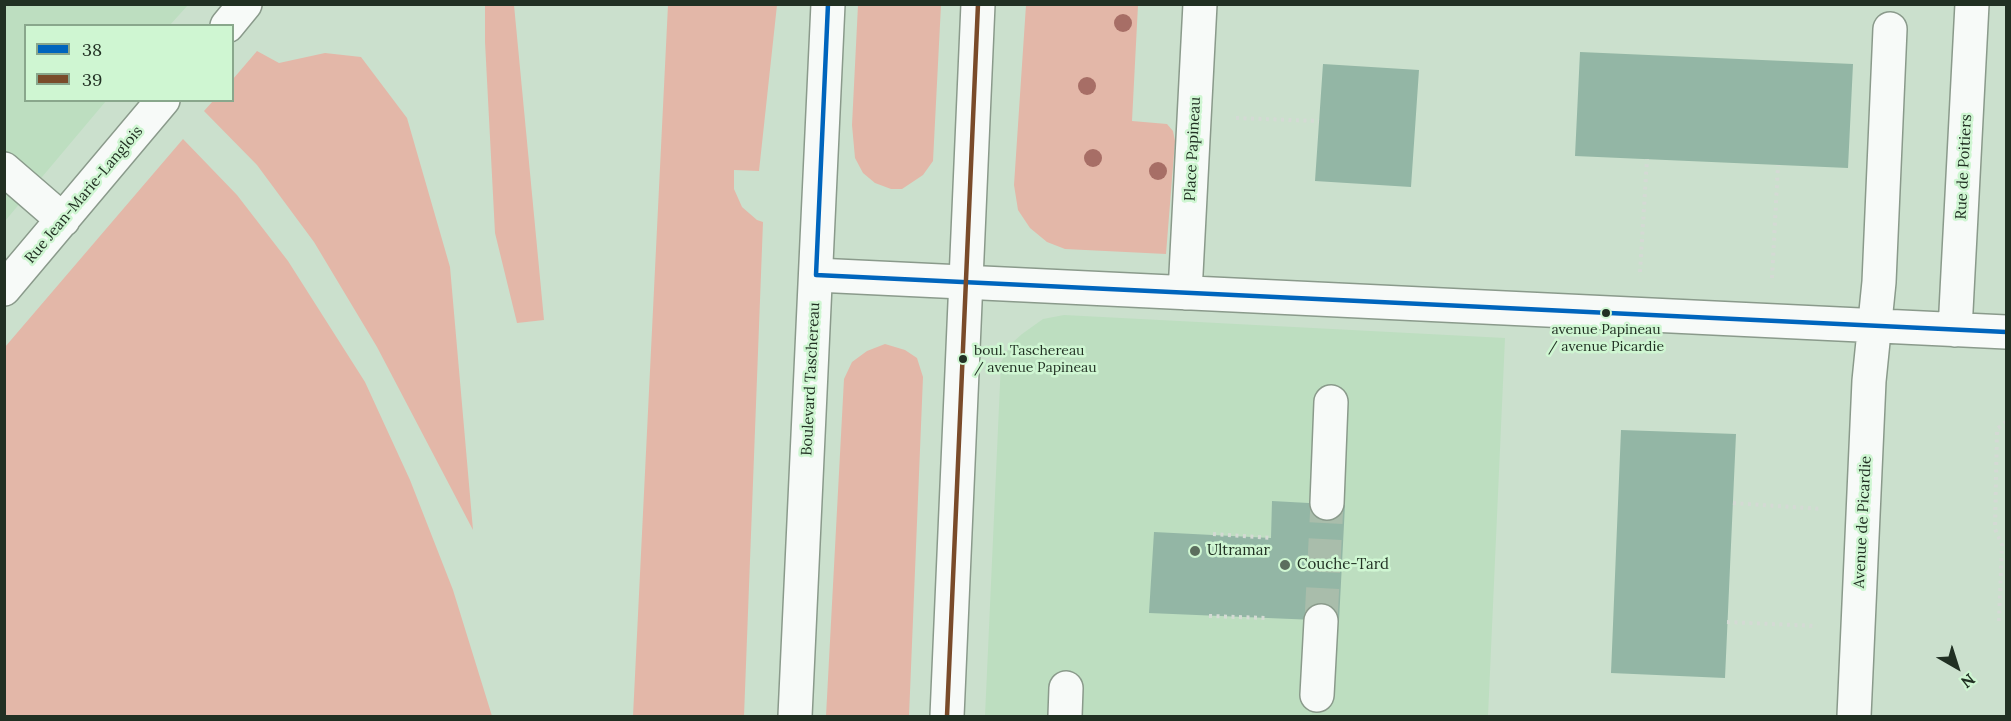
<!DOCTYPE html>
<html>
<head>
<meta charset="utf-8">
<style>
  body { margin:0 }
  #map { position:relative; width:2011px; height:721px; overflow:hidden; background:#cbe0cd; font-family:Lora,serif }
  canvas { display:block }
  .frame { position:absolute; inset:0; border:6px solid #213023; pointer-events:none }
  .legend { position:absolute; left:24px; top:24px; width:210px; height:78px; box-sizing:border-box; background:#cff6d2; border:2px solid #89a78c; margin:0; padding:8px 10px; list-style:none; font-size:18px; color:#213023 }
  .legend li { display:flex; align-items:center; gap:12px; height:30px }
  .legend b { width:30px; border:2px solid #89a78c }
  .north { position:absolute; left:1927px; top:637px; width:60px; height:60px; -webkit-text-stroke:4px #cff6d2; paint-order:stroke; rotate:141deg; font-size:16px; font-weight:700; line-height:24px; text-align:center; color:#213023 }
  .north::after { content:''; display:block; margin:auto; width:21px; height:27px; background:#213023; clip-path:polygon(50% 0,100% 100%,50% 72%,0 100%) }
</style>
</head>
<body>
<div id="map">
<canvas width="2011" height="721"></canvas>
<div class="frame"></div>
<ul class="legend">
<li><b style="height:8px;background:#0065bd"></b>38</li>
<li><b style="height:8px;background:#7a4b2a"></b>39</li>
</ul>
<div class="north">N</div>
</div>
<script>
const g = document.querySelector('canvas').getContext('2d');
g.lineJoin = 'round';
function fillPath(path, color) { g.fillStyle = color; g.fill(path, 'evenodd'); }
const shape = rows => new Path2D(rows.map(r => 'M' + r).join(''));
function stroke(path, color, width, dash) { g.strokeStyle = color; g.lineWidth = width; g.lineCap = dash ? 'butt' : 'round'; g.setLineDash(dash || []); g.stroke(path); }
function write(font, color, halo, rows, align = 'center') {
  g.font = font + ' Lora,serif'; g.lineWidth = 5; g.setLineDash([]); g.textBaseline = 'middle'; g.strokeStyle = halo; g.fillStyle = color; for (const [text, x, y, turn = 0] of rows) {
    g.save(); g.translate(x, y); g.rotate((+turn || 0) * Math.PI / 180); g.textAlign = isNaN(turn) ? turn : align; if (halo) g.strokeText(text, 0, 0); g.fillText(text, 0, 0); g.restore();
  }
}
fillPath(shape([
  [5,5,188,5,170,25,26,26,26,100,106,101,5,221],
  [1064,315,1505,338,1488,716,985,716,1001,362,1012,343,1022,334,1043,319]
]), '#bddec0');
fillPath(shape([
  [485,5,514,5,544,320,517,323,495,233,485,42],
  [668,5,777,5,759,171,734,170,734,189,742,207,757,220,763,222,744,716,633,716],
  [858,5,941,5,933,161,923,175,902,189,891,189,875,183,863,173,855,158,852,125],
  [1026,5,1138,5,1132,121,1167,124,1173,131,1175,141,1166,254,1065,249,1047,242,1030,228,1018,210,1014,185],
  [257,51,279,63,325,53,361,57,407,118,450,267,473,530,377,347,314,242,257,165,204,111,213,101,232,100,233,79],
  [183,139,237,195,288,261,365,382,410,480,453,590,492,716,5,716,5,347],
  [885,344,905,350,917,358,923,377,909,716,826,716,844,379,852,362,867,351]
]), '#e3b7a8');
fillPath(shape([
  [1580,52,1853,64,1848,168,1575,156],
  [1323,64,1419,70,1411,187,1315,181],
  [1621,430,1736,434,1725,678,1611,673],
  [1272,501,1345,505,1339,621,1149,613,1154,532,1271,538]
]), '#93b6a5');
stroke(shape([
  [1321,621,1327,503]
]), '#a9bdab', 33, [33, 16]);
const minor = shape([
  [227,26,245,4],
  [4,169,63,220],
  [816,275,2006,332],
  [4,289,163,100],
  [1185,293,1200,4],
  [1955,330,1972,4],
  [1327,503,1331,402],
  [1317,695,1321,621],
  [1065,716,1066,688],
  [1854,716,1869,381,1879,282,1890,29]
]);
const major = shape([
  [795,716,828,4],
  [947,716,978,4]
]);
stroke(minor, '#8a9a8b', 36);
stroke(major, '#8a9a8b', 36);
stroke(shape([
  [1236,118,1319,121],
  [1640,272,1647,159],
  [1772,278,1778,165],
  [1733,503,1822,509],
  [1213,534,1271,538],
  [1209,616,1266,618],
  [1999,621,2002,545,1995,529,1997,429,2006,422],
  [1727,622,1817,626]
]), '#d4dad4', 4, [3, 4.5]);
stroke(minor, '#f7faf8', 33);
stroke(major, '#f7faf8', 33);
stroke(shape([
  [828,4,816,275,2006,332]
]), '#0065bd', 4.5);
stroke(shape([
  [947,716,978,4]
]), '#7a4b2a', 4.5);
g.fillStyle = '#a76e66';
for (const [x, y] of [
  [1123,23],
  [1087,86],
  [1093,158],
  [1158,171]
]) { g.beginPath(); g.arc(x, y, 9, 0, 2 * Math.PI); g.fill(); }
for (const [x, y, r, color] of [
  [1606,313,5,"#213023"],
  [963,359,5,"#213023"],
  [1195,551,6,"#5c6e5e"],
  [1285,565,6,"#5c6e5e"]
]) { const dot = new Path2D(); dot.arc(x, y, r, 0, 2 * Math.PI); g.fillStyle = color; g.fill(dot); stroke(dot, '#cff6d2', 2); }
write('14px', '#213023', '#cff6d2', [
  ["avenue Papineau",1606,330],
  ["/ avenue Picardie",1606,347],
  ["boul. Taschereau",974,351,"left"],
  ["/ avenue Papineau",974,368,"left"]
]);
write('15px', '#213023', '#cff6d2', [
  ["Place Papineau",1193,149,-87],
  ["Rue de Poitiers",1964,167,-87],
  ["Rue Jean-Marie-Langlois",84,195,-50],
  ["Boulevard Taschereau",811,379,-87],
  ["Avenue de Picardie",1863,522,-87]
]);
write('15px', '#213023', '#cff6d2', [
  ["Ultramar",1207,551],
  ["Couche-Tard",1297,565]
], 'left');
</script>
</body>
</html>
